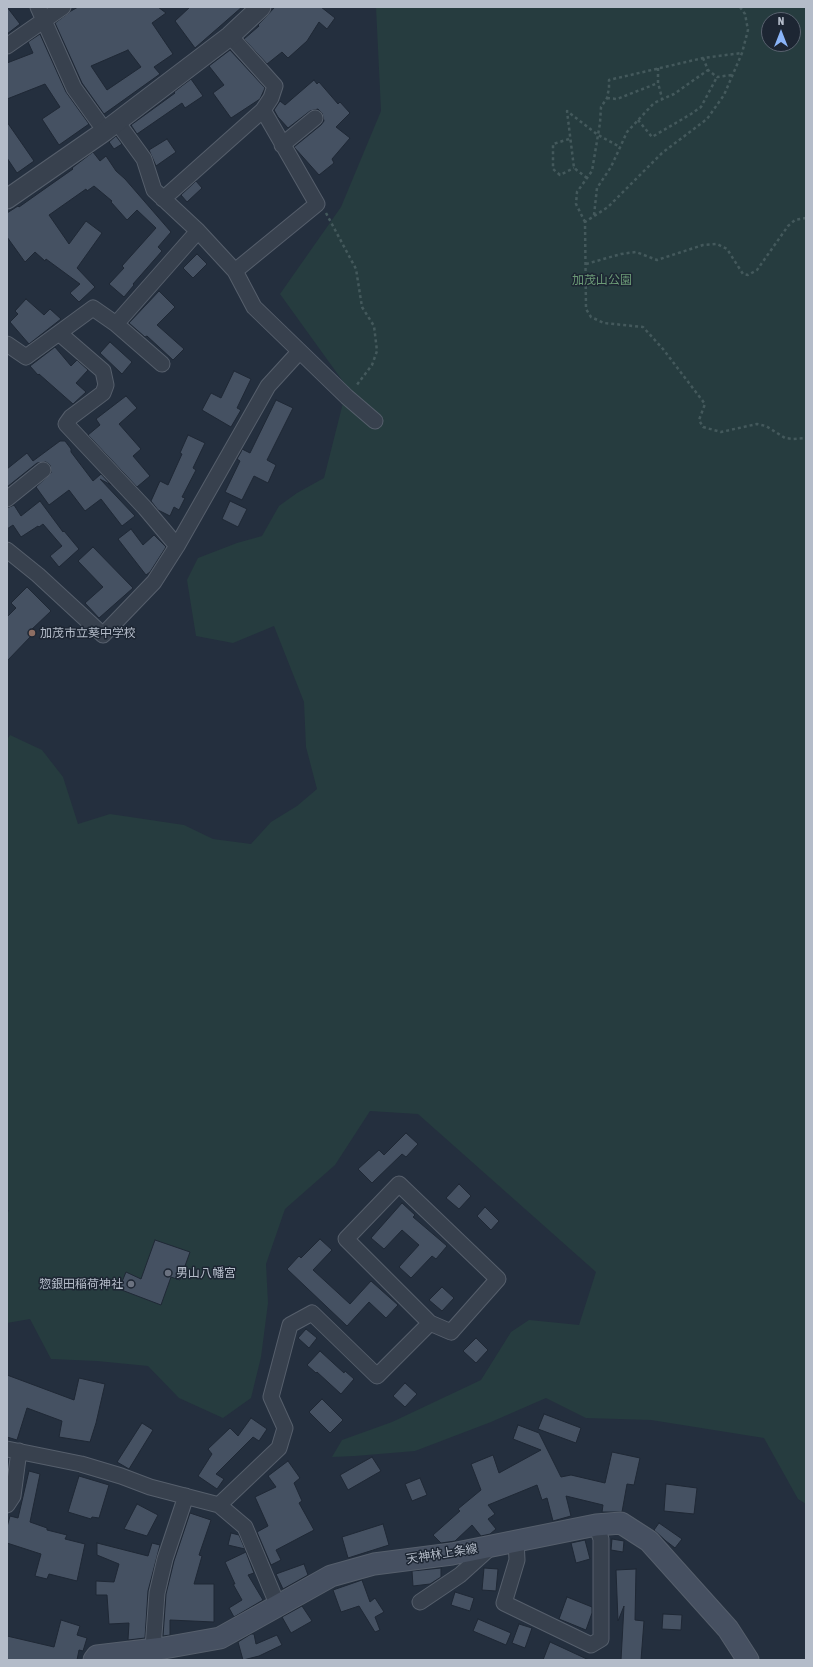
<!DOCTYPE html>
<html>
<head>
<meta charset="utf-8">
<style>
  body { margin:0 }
  #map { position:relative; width:813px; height:1667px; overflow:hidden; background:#242f3e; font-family:"Asap Condensed",sans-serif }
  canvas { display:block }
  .frame { position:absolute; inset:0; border:8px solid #b4bcc9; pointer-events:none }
  .north { position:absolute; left:761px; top:12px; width:40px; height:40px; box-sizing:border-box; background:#1d2633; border:1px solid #59626f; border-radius:50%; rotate:0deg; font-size:11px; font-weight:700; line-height:16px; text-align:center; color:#b4bcc9 }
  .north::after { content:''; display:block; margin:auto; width:14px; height:18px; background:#8ab4f8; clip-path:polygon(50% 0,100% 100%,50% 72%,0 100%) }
</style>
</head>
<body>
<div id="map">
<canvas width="813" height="1667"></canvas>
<div class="frame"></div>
<div class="north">N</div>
</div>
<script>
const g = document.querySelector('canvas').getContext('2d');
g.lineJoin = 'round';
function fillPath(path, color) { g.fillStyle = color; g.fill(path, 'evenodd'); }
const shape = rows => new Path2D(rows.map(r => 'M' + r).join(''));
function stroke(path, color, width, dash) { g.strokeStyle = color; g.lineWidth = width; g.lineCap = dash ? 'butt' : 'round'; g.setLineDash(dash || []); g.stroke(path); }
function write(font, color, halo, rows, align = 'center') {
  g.font = font + ' "Asap Condensed","Noto Sans JP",sans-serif'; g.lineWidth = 3; g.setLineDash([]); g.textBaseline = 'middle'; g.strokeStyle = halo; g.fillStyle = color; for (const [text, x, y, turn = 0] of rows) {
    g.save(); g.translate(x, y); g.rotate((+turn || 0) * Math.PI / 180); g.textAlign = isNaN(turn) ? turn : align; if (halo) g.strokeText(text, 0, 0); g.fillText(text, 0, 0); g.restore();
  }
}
fillPath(shape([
  [376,7,806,7,806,1504,798,1499,764,1438,651,1420,586,1418,546,1398,491,1422,415,1451,355,1456,332,1457,342,1440,392,1422,481,1380,511,1332,529,1320,579,1325,596,1272,418,1114,370,1111,335,1165,285,1209,266,1264,268,1303,261,1357,251,1398,223,1418,179,1398,148,1366,97,1361,51,1359,30,1319,7,1323,7,1215,9,1210,7,1210,7,740,10,735,42,750,63,777,78,824,110,814,184,825,213,839,251,844,271,822,297,806,317,789,306,747,304,702,274,626,233,643,196,636,187,580,198,558,237,543,262,536,279,506,297,493,324,478,347,387,280,294,341,207,381,111],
  [769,20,793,20,793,44,769,44]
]), '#263c3f');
const building = shape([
  [7,7,20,24,7,34,7,7],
  [78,7,158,7,166,13,152,23,173,54,154,67,160,74,104,114,82,83,55,23,71,11,78,7],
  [128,50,141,67,107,90,91,66,128,50],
  [190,7,242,7,195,48,175,21,190,7],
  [275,7,321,7,335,18,327,29,319,22,307,41,288,58,282,52,267,64,244,39,259,26,258,25,275,7],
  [40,34,66,92,89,124,59,145,42,119,60,107,45,84,7,99,7,63,33,53,28,42,40,34],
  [230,50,265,88,260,99,231,118,213,93,224,85,209,66,230,50],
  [191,79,203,96,185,108,182,103,137,134,131,125,175,93,174,92,191,79],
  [314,80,317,84,319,82,338,104,340,102,350,113,336,127,350,138,332,159,334,163,319,175,294,147,321,125,324,121,322,113,318,109,310,111,288,128,278,117,274,110,280,101,285,105,314,80],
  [7,122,34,161,17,173,7,158,7,122],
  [116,136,122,144,114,149,109,142,116,136],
  [167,139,176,152,156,166,149,150,167,139],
  [93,152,100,161,106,156,116,171,125,179,171,232,158,247,162,251,133,284,134,285,124,297,109,284,124,268,122,266,156,228,137,210,127,220,111,202,112,201,94,186,87,191,86,189,49,215,69,244,86,221,102,233,77,268,95,287,79,302,70,293,80,284,46,259,45,261,35,252,25,262,7,237,7,213,18,206,19,207,53,183,73,169,72,168,93,152],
  [196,181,202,188,187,202,181,195,196,181],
  [197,254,207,264,193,278,183,268,197,254],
  [159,291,175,307,157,325,184,349,173,360,147,336,145,337,129,323,159,291],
  [26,299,44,315,50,309,61,319,29,344,10,322,18,314,15,311,26,299],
  [110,342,132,362,122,374,100,353,110,342],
  [55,347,71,366,77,360,88,370,76,383,86,392,73,404,39,374,38,375,30,366,55,347],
  [234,371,251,379,237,408,241,410,231,427,202,410,211,393,221,398,234,371],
  [126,396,137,408,119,424,141,449,133,456,150,476,137,487,88,435,100,425,96,419,126,396],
  [276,400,293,408,267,460,276,465,268,483,254,476,242,500,225,492,240,461,237,459,241,452,242,449,250,453,276,400],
  [188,435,205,443,193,468,196,470,182,497,185,498,179,510,174,507,170,516,158,510,151,501,160,481,168,485,182,454,180,453,188,435],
  [60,441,65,441,71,449,71,452,93,481,101,474,111,485,100,479,135,516,122,526,101,499,85,511,69,490,49,505,36,487,51,473,50,465,46,462,37,463,7,487,7,469,27,453,33,461,60,441],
  [40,501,63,532,64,531,79,549,59,567,50,556,62,546,43,524,39,527,38,526,21,537,13,525,7,529,7,508,14,505,21,516,40,501],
  [230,501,247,509,238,527,222,519,230,501],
  [131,529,143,545,154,535,166,547,150,572,146,575,118,539,131,529],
  [93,547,133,588,99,618,85,603,103,587,78,561,93,547],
  [27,587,51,611,30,631,33,634,7,661,7,617,16,608,11,603,27,587],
  [406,1133,418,1144,406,1157,402,1154,372,1183,358,1169,379,1150,384,1155,406,1133],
  [459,1184,471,1196,459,1209,446,1198,459,1184],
  [402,1203,415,1215,413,1217,447,1246,436,1259,432,1256,411,1278,399,1267,419,1245,402,1230,384,1249,371,1238,402,1203],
  [485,1207,499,1221,491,1230,477,1216,485,1207],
  [320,1239,332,1250,313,1270,350,1304,371,1281,398,1305,386,1318,369,1302,347,1326,287,1269,299,1256,301,1258,320,1239],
  [155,1240,190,1252,180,1280,171,1277,161,1305,119,1289,126,1272,141,1279,155,1240],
  [442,1287,454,1298,442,1311,429,1300,442,1287],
  [306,1329,317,1338,309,1348,298,1338,306,1329],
  [476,1338,488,1350,476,1363,463,1351,476,1338],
  [320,1351,344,1373,345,1371,354,1379,341,1394,317,1372,316,1373,307,1365,320,1351],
  [7,1375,74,1400,79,1378,105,1384,96,1423,90,1442,59,1437,62,1421,27,1408,17,1440,7,1437,7,1375],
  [405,1383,417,1394,405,1407,393,1396,405,1383],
  [322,1399,343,1420,330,1433,309,1412,322,1399],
  [544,1414,581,1428,576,1443,538,1429,544,1414],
  [251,1418,267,1429,259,1441,253,1437,216,1474,224,1479,217,1489,198,1476,212,1454,208,1449,230,1428,238,1436,251,1418],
  [142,1423,153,1430,129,1469,117,1462,142,1423],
  [518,1425,539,1433,561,1477,571,1475,605,1483,612,1452,640,1458,634,1485,627,1484,622,1512,602,1512,603,1505,566,1496,571,1516,553,1521,547,1498,542,1500,537,1485,488,1505,495,1514,488,1519,496,1529,490,1534,481,1536,472,1525,455,1541,441,1543,433,1535,460,1511,458,1509,481,1490,471,1464,493,1455,499,1473,541,1450,513,1439,518,1425],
  [372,1457,381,1471,348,1490,340,1475,372,1457],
  [288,1461,300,1478,294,1483,302,1501,299,1503,314,1530,276,1550,281,1560,271,1565,257,1532,268,1526,255,1497,276,1487,268,1476,288,1461],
  [29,1471,40,1474,30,1522,47,1528,47,1530,67,1535,65,1539,85,1544,77,1581,49,1574,47,1579,35,1576,41,1554,7,1543,7,1527,10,1516,18,1518,29,1471],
  [79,1476,109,1485,99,1518,92,1517,91,1519,68,1512,79,1476],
  [420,1478,427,1495,412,1501,405,1484,420,1478],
  [666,1484,697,1488,694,1514,664,1511,666,1484],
  [137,1504,158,1515,147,1536,124,1529,137,1504],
  [190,1513,211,1520,199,1555,202,1556,194,1584,214,1584,214,1622,170,1620,170,1635,163,1636,166,1594,174,1561,190,1513],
  [659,1523,682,1539,675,1548,666,1541,654,1530,659,1523],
  [383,1524,389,1545,348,1558,342,1537,383,1524],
  [231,1533,239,1535,245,1549,228,1545,231,1533],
  [612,1539,624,1541,623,1552,611,1550,612,1539],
  [585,1540,590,1559,576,1563,571,1543,585,1540],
  [97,1543,148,1556,152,1543,160,1545,148,1591,145,1638,128,1640,129,1623,109,1624,107,1595,96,1595,96,1581,114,1582,119,1564,97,1555,97,1543],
  [246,1552,254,1573,248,1575,263,1600,234,1617,229,1608,242,1600,233,1584,235,1584,225,1562,246,1552],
  [304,1564,308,1575,283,1589,276,1574,304,1564],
  [441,1568,441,1577,430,1584,413,1586,412,1571,441,1568],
  [484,1568,498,1569,496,1591,482,1590,484,1568],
  [636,1569,635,1620,644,1621,641,1660,621,1660,624,1606,618,1621,616,1570,636,1569],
  [362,1580,370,1602,375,1598,384,1612,375,1617,380,1630,375,1632,359,1606,341,1612,333,1590,362,1580],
  [455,1592,474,1598,470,1611,451,1605,455,1592],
  [567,1597,592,1607,592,1613,586,1630,559,1619,567,1597],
  [302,1606,312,1621,291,1633,282,1617,302,1606],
  [663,1614,682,1615,681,1630,662,1629,663,1614],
  [478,1619,511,1633,506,1645,473,1631,478,1619],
  [61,1620,80,1626,77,1635,87,1638,83,1651,79,1650,77,1660,7,1660,7,1636,54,1647,61,1620],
  [519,1624,532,1628,525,1648,512,1643,519,1624],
  [251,1634,254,1634,256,1644,277,1635,282,1645,259,1656,243,1660,238,1642,251,1634],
  [550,1642,589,1660,543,1660,550,1642]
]);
fillPath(building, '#455162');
stroke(building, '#1f2835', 1);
const minor = shape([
  [38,7,74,88,105,131],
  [7,46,63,7],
  [117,122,144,159,154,190,198,231,235,271,254,307,347,397,375,421],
  [282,145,315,118],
  [163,199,263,110,271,98,275,86,230,36],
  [235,271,317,204,263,110],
  [116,324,198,231],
  [59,333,103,371,106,385,103,393,71,417,66,424,145,508,177,546],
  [7,344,26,357,93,308,116,324,162,364],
  [7,499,43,470],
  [7,550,38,575,103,635,154,582,177,546,268,386,299,352],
  [399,1184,498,1279,451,1332,430,1323,346,1239,399,1184],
  [7,1449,81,1464,121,1476,150,1487,219,1505,245,1527,278,1606],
  [7,1505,13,1496,19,1451],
  [219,1505,279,1448,285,1428,271,1397,290,1325,312,1313,377,1376,430,1323],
  [516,1541,517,1560,504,1603,591,1645,601,1639,601,1539,596,1525],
  [420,1602,460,1575,491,1547],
  [153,1648,157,1593,165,1559,186,1496]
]);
const tertiary = shape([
  [7,199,105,131,230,36,261,7]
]);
const secondary = shape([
  [94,1660,97,1656,164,1648,220,1638,331,1576,374,1564,452,1554,596,1525,621,1523,649,1541,728,1629,748,1660]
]);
stroke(minor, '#565f6c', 17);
stroke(tertiary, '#565f6c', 21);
stroke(secondary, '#565f6c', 23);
stroke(shape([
  [740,7,745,14,748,30,742,53,724,95,707,119,662,153,608,207,585,222,586,309,591,317,604,323,643,327,663,349,705,404,699,420,703,427,721,432,757,424,766,426,785,438,793,439,806,438],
  [703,58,708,70,717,77,732,75],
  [658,68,658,83,662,98],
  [607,98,617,99,658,83],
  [638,120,652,137,691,114,701,107,717,77],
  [569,139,553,144,553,169,560,175,574,168],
  [587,178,574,168,567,111,598,135,620,147],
  [326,213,356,269,362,307,374,326,377,351,372,365,356,386],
  [594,215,597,188,611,167,627,132,654,103,674,94,708,70],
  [585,222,576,204,577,192,592,171,600,123,601,107,607,98,609,88,609,80,703,58,742,53],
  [586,264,621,254,636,252,657,260,703,245,717,244,727,249,743,274,748,275,757,270,788,226,795,220,806,218]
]), '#44595c', 2.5, [3, 3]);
stroke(minor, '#38414e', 15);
stroke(tertiary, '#38414e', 19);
stroke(secondary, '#465061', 21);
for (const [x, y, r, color] of [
  [32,633,4,"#8d6e63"],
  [168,1273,4,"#6b7280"],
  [131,1284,4,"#6b7280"]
]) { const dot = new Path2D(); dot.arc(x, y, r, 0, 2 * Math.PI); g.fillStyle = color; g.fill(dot); stroke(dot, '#1d2633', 1.5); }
write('12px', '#6b9a76', '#1d2633', [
  ["加茂山公園",602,280]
]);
write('12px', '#b4bcc9', '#1d2633', [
  ["加茂市立葵中学校",40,633],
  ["男山八幡宮",176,1273],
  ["惣銀田稲荷神社",123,1284,"right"]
], 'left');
write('12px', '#b4bcc9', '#1d2633', [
  ["天神林上条線",442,1554,-9]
]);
</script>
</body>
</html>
